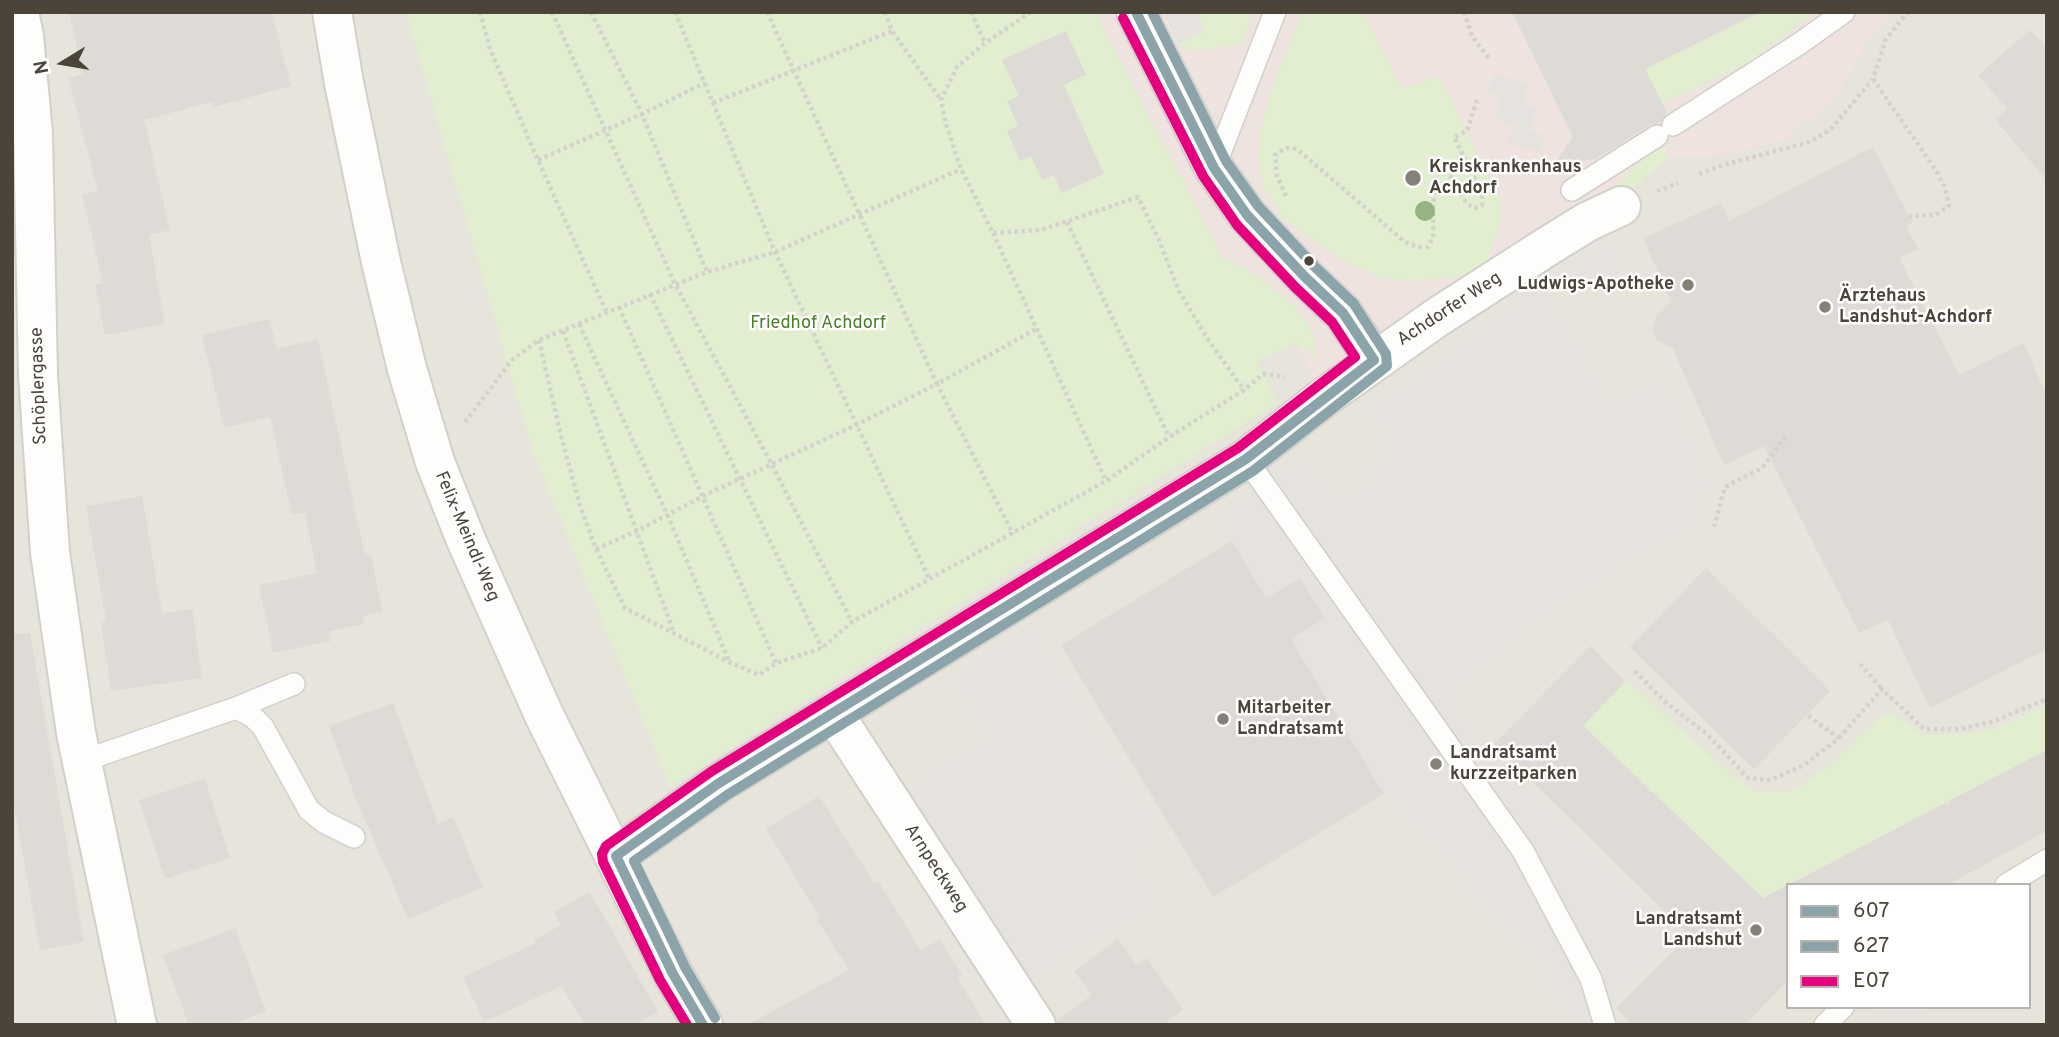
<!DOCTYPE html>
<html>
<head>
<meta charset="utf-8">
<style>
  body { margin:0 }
  #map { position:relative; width:2059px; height:1037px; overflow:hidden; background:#f4f2ee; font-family:Overpass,sans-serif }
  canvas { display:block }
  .frame { position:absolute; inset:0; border:14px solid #4b4439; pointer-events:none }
  .legend { position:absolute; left:1786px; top:883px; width:245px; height:126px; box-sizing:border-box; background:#fff; border:2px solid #b7b4b0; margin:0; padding:9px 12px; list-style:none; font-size:21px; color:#4b4439 }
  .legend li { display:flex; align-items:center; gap:14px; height:35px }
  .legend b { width:35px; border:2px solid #b7b4b0 }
  .north { position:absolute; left:28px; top:28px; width:70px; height:70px; -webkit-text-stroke:5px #fff; paint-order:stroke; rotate:259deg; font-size:19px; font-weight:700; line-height:28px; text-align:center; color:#4b4439 }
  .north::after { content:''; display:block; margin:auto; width:24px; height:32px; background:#4b4439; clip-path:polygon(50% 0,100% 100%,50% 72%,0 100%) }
</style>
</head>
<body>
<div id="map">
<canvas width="2059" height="1037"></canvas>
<div class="frame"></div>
<ul class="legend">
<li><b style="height:9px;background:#8ba4a9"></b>607</li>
<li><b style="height:9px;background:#8ba4a9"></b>627</li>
<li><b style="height:9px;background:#e5007d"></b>E07</li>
</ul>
<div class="north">N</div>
</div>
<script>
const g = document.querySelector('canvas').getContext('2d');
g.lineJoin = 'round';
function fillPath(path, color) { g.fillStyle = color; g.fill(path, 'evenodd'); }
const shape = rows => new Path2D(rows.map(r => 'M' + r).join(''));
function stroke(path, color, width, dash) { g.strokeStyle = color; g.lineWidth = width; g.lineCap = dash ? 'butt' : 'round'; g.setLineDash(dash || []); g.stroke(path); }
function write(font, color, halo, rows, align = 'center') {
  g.font = font + ' Overpass,sans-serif'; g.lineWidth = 5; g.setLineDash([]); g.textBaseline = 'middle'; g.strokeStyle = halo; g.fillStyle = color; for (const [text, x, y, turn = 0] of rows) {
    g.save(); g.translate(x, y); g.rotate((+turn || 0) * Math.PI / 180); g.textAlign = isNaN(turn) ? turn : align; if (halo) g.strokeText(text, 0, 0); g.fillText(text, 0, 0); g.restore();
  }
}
fillPath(shape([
  [12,12,2047,12,2047,1025,12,1025],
  [1788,885,2029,885,2029,1007,1788,1007]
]), '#e7e4dc');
fillPath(shape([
  [1095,12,1892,12,1868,41,1837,95,1785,140,1710,157,1669,157,1620,199,1468,276,1313,378,1296,343,1272,352]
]), '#eee3df');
fillPath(shape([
  [406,12,1095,12,1221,255,1260,277,1294,307,1312,329,1316,346,1316,360,1296,343,1257,360,1277,403,670,786,533,453],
  [1196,12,1254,12,1241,44,1209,50,1187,50,1178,44,1205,31],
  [1302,12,1362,12,1402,88,1440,77,1501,201,1498,230,1486,265,1468,276,1413,281,1381,278,1342,260,1283,219,1264,187,1258,158,1261,129,1272,89],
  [1760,12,1815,12,1745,65,1662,104,1645,69],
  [1661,141,1669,157,1620,199,1605,195],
  [1626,680,1727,771,1755,792,1790,791,1823,771,1882,716,1893,713,1924,735,1965,734,1997,728,2047,704,2047,750,1788,885,1767,902,1583,725]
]), '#e1eecf');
fillPath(shape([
  [1163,12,1196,12,1205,31,1178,44],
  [1493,74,1528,83,1523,104,1536,108,1530,131,1544,135,1540,152,1508,144,1513,125,1495,120,1501,96,1488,93],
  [1610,237,1628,269,1587,292,1569,261],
  [1544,282,1611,397,1670,380,1714,490,1693,501,1705,523,1564,602,1453,694,1478,735,1676,936,1593,1025,1573,1025,1539,966,1384,794,1291,639,1325,618,1300,578,1266,598,1216,513,1311,457,1336,499,1369,480,1389,438,1368,408,1439,361,1467,336],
  [1032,622,1166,834,1144,849,1144,872,1164,908,1026,980,898,791,985,734,948,678],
  [1884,1007,1935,1007,1916,1025,1865,1025]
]), '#e6e3df');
fillPath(shape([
  [69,12,272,12,291,86,213,107,212,102,144,120,170,230,149,235,165,324,105,335,95,285,103,283,82,194,98,191,68,78,83,74],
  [1512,12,1760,12,1645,69,1667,113,1661,122,1650,125,1596,159,1554,164,1573,137],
  [2030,30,2047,48,2047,181,1995,119,2007,109,1978,75],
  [1066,31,1086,75,1064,85,1104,174,1061,193,1054,175,1042,180,1031,156,1020,161,1007,131,1018,126,1007,101,1019,96,1002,60],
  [1873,147,1912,222,1906,226,1918,249,1899,258,1959,375,2024,343,2047,397,2047,649,1930,708,1888,620,1859,633,1764,446,1724,465,1673,349,1656,339,1652,329,1656,316,1671,302,1643,238,1721,203,1729,221],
  [269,319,277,349,318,339,365,556,371,555,382,612,362,616,364,624,329,631,331,641,273,653,259,585,317,573,305,512,292,515,270,417,224,428,202,335],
  [142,496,162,613,192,609,202,678,111,691,101,622,106,621,86,506],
  [1232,541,1266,598,1300,578,1325,618,1291,639,1384,794,1213,897,1061,645],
  [1706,568,1830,691,1754,769,1630,647],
  [30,633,84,942,40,950,12,795,12,634],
  [1591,646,1625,682,1583,726,1763,898,1788,885,1788,980,1745,1025,1632,1025,1616,1008,1689,935,1494,744],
  [393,703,438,824,453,817,483,887,408,919,356,799,329,726],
  [2047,750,2047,831,1947,885,1789,885,1945,803,1950,808,1947,802],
  [205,778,230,858,165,879,139,800],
  [819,796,874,883,878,881,921,951,939,939,962,975,957,978,986,1025,747,1025,849,970,817,920,820,918,766,829],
  [590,892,658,1012,635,1025,584,1025,562,986,484,1022,463,977,536,943,534,940,561,925,554,912],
  [235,928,266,1011,231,1025,189,1025,163,955],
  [1118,939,1137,965,1147,958,1183,1010,1163,1025,1058,1025,1057,1020,1092,995,1074,971]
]), '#dedbd6');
const lane = shape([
  [1673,125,1799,44,1844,12],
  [1214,168,1275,12],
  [1572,190,1657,136],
  [1246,459,1523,851,1591,979,1605,1025],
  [236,708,294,684],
  [81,758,97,756,236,708,252,716,263,727,309,810,324,822,354,837],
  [2006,885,2047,860],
  [1825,1025,1843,1007]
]);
const street = shape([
  [19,12,24,36,33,133,38,375,50,552,76,733,137,1025],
  [332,12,344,83,381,262,407,369,435,462,466,540,544,715,673,974,703,1025],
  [1136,12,1214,168,1247,215,1305,277,1343,313,1374,360],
  [834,714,1036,1025],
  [616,856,719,783,1246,459,1322,399,1436,318,1548,246,1587,222,1621,206]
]);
stroke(lane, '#d2d0cb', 24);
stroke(street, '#d2d0cb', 42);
stroke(shape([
  [480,12,490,49,537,158,607,313],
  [552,12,675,284,771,463,852,622],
  [591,12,642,114,707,272],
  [675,12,775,252,929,578],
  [767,12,937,384,1036,329],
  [885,12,892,31,941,100],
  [971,12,985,43],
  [1031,12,985,43,957,67,941,100,946,124,961,169,993,233,1041,230,1138,197,1158,238,1179,291,1207,338,1244,390],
  [1464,12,1472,36,1490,60],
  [1873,79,1937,172,1945,188,1949,206,1935,215,1909,216],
  [713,103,892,31],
  [538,160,642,114,705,83],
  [1699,174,1723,165,1810,142,1830,130,1873,79,1886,39,1908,12],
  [1657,191,1678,183],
  [1286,196,1277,176,1275,155,1286,148,1297,149,1405,242,1418,247,1428,247,1433,238,1434,180,1438,173,1445,173,1451,177,1466,203,1475,208,1482,205,1482,194,1454,137,1467,131,1477,100],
  [1067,222,1169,437],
  [993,233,1106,481],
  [650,294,822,648],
  [619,307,776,663],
  [579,324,667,514,729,661],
  [563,331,674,633],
  [539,340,561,436,580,505,596,549,625,608,729,662,759,675,776,663,822,648,852,622,1106,481,1169,437,1244,390,1263,374,1285,377],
  [465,422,512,360,539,340,707,272,775,252,961,169],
  [1714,527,1725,487,1762,468,1787,434],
  [596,549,635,532,703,496,856,425,937,384,1013,534],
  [1860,664,1882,689],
  [1635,671,1664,701,1707,734,1748,778,1771,780,1804,765,1839,738,1807,715],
  [1839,738,1882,689,1924,729,1960,729,1994,721,2047,699]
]), '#d3d2cc', 4.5, [3.5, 3.5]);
stroke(lane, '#fdfdfc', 21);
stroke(street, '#fdfdfc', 38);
stroke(shape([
  [1136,12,1214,168,1247,215,1305,277,1343,313,1374,360],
  [616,856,719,783,1246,459,1374,360],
  [616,856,673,974,703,1025]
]), '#8ba4a9', 10);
stroke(shape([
  [715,1018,685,967,634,861,727,795,1253,471,1387,366,1386,354,1354,304,1315,267,1258,206,1226,161,1152,12]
]), '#8ba4a9', 10);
stroke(shape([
  [687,1025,660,980,603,862,602,854,606,846,712,771,1238,448,1355,357,1332,322,1295,287,1237,225,1203,176,1123,18]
]), '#e5007d', 10);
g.fillStyle = '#96b382';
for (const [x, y] of [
  [1425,211]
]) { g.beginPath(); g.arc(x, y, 10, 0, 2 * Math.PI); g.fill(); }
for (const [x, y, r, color] of [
  [1413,178,9,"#868178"],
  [1309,261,6,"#4b4439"],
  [1688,285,7,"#868178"],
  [1825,307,7,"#868178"],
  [1223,719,7,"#868178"],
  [1436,764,7,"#868178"],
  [1756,930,7,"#868178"]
]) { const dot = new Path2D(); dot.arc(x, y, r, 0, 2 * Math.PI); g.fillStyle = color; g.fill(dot); stroke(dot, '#fff', 2.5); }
write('bold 18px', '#4b4439', '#fff', [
  ["Kreiskrankenhaus",1429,168],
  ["Achdorf",1429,189],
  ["Ludwigs-Apotheke",1674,285,"right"],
  ["Ärztehaus",1839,297],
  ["Landshut-Achdorf",1839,318],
  ["Mitarbeiter",1237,709],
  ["Landratsamt",1237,730],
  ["Landratsamt",1450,754],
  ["kurzzeitparken",1450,775],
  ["Landratsamt",1742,920,"right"],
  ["Landshut",1742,941,"right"]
], 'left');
write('18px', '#4b4439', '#fff', [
  ["Achdorfer Weg",1450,310,-33],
  ["Schöplergasse",40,386,-92],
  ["Felix-Meindl-Weg",466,537,67],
  ["Arnpeckweg",935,869,57]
]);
write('18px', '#4a7f2a', '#fff', [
  ["Friedhof Achdorf",818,324]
]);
</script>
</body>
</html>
